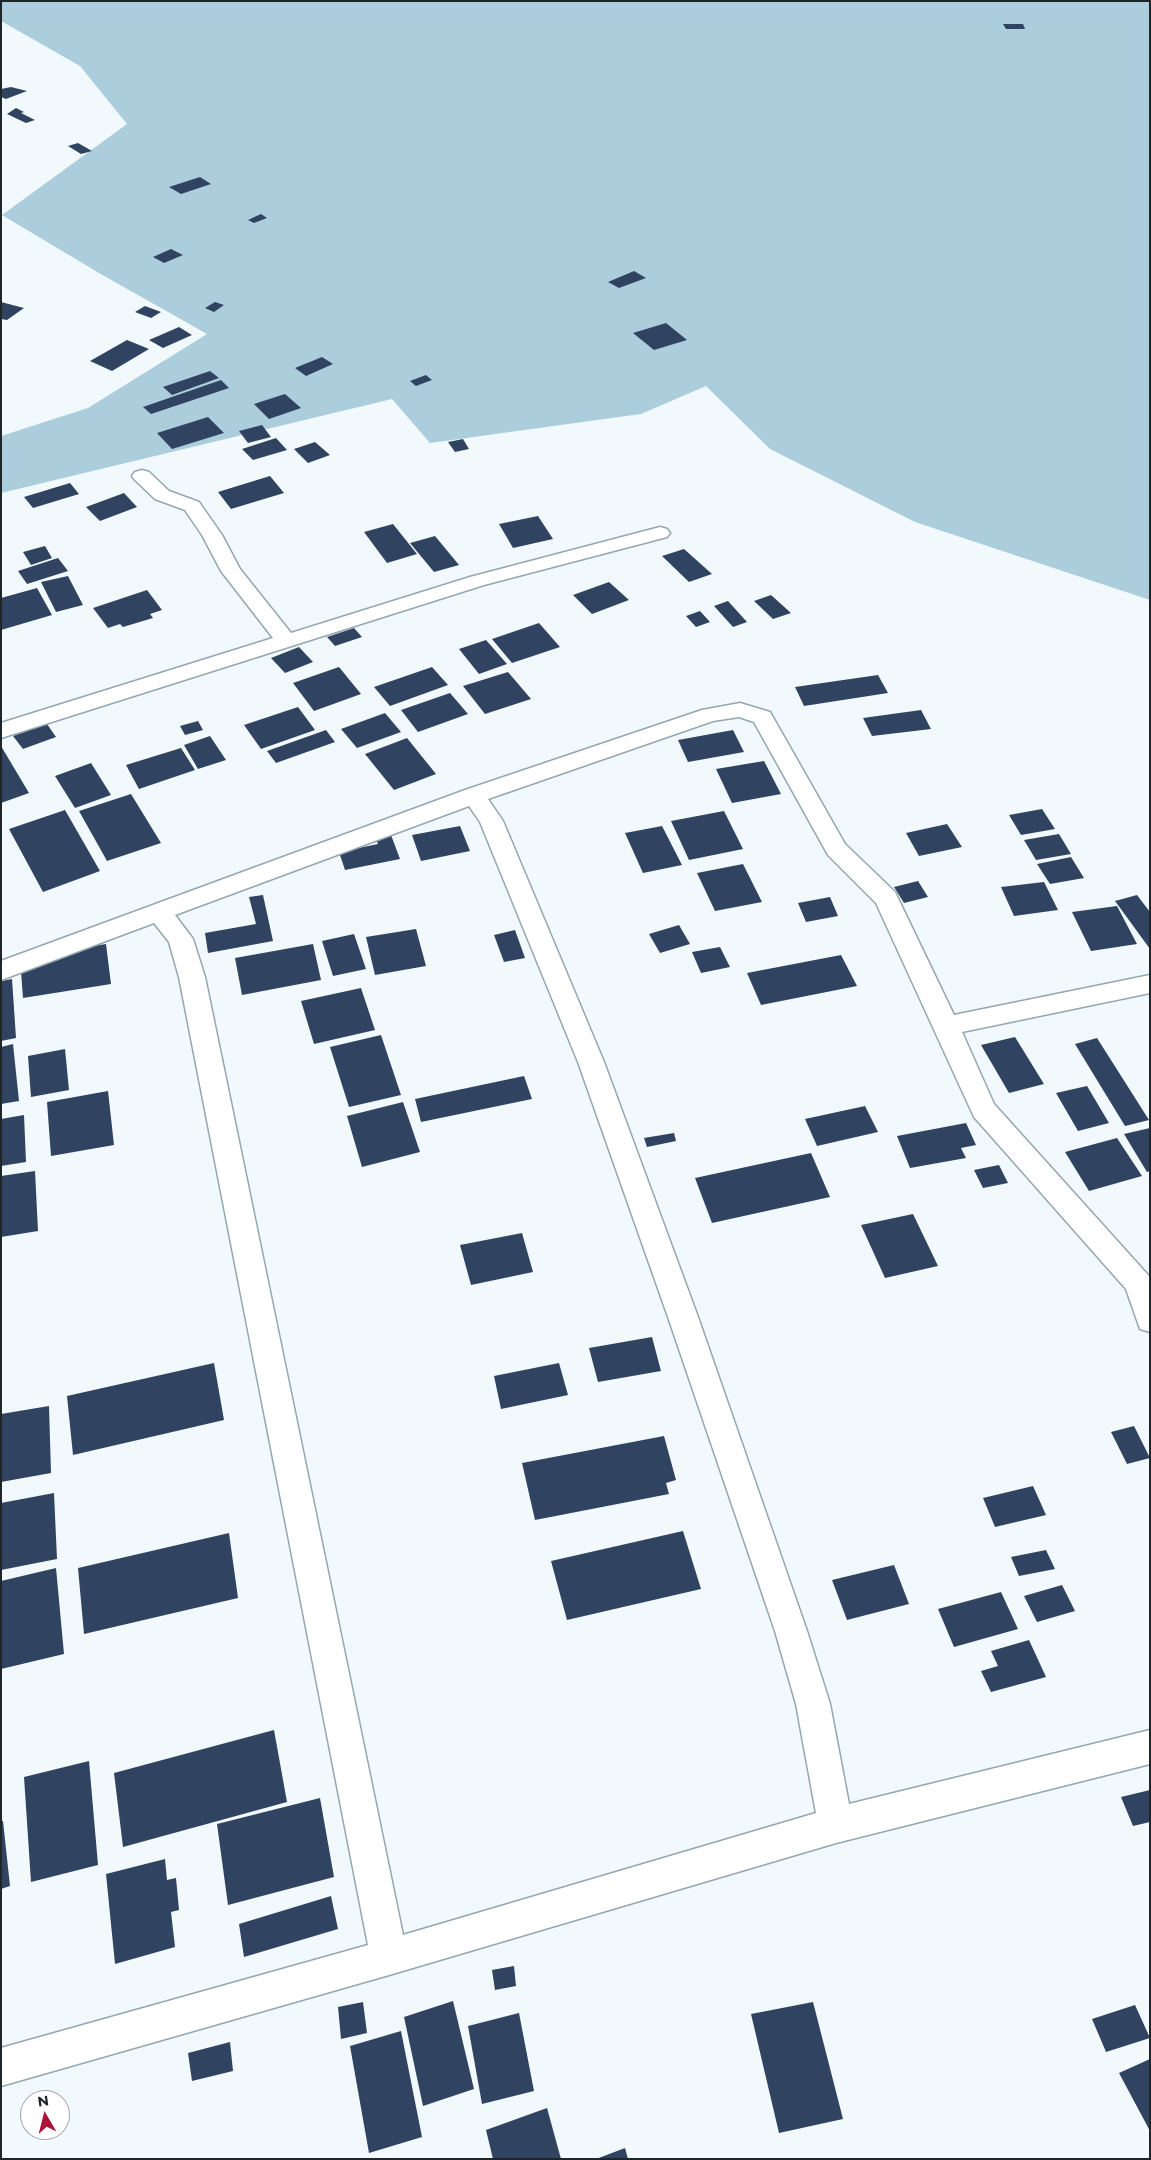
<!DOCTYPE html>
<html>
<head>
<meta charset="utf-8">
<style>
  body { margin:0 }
  #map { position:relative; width:1151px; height:2160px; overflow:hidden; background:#f2f9fd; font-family:Montserrat,sans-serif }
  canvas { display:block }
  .frame { position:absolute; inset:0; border:2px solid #1f262a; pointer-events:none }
  .north { position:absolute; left:20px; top:2090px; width:50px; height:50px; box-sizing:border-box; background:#fff; border:1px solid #a5a8aa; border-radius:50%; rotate:352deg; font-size:14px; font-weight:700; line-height:20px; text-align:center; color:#1f262a }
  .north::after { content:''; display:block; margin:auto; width:18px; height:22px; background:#aa1439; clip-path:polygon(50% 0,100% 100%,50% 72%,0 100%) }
</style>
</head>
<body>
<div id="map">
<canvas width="1151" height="2160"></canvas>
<div class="frame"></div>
<div class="north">N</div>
</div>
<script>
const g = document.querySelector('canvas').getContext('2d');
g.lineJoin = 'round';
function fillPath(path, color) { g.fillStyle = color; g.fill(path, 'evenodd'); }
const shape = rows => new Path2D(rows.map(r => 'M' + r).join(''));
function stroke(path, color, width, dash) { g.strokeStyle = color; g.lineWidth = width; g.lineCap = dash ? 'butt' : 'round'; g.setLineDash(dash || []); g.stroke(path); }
fillPath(shape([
  [1,1,1150,1,1150,600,915,522,770,449,706,386,641,414,430,443,392,399,1,493,1,436,88,408,207,334,99,273,2,215,127,124,80,66,1,21]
]), '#accddc');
fillPath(shape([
  [1003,24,1023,24,1025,29,1006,29],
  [11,87,27,91,6,99,1,97,1,89],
  [16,108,24,112,21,113,35,120,26,123,7,114],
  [78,143,92,151,81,154,68,146],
  [200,177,211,184,181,194,169,187],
  [261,214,267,218,254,223,248,220],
  [171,249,183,255,164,263,153,257],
  [634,271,646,278,619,288,608,282],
  [1,302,24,308,7,320,1,319],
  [215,302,224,305,214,312,205,308],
  [145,306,161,312,151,318,135,312],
  [666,323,687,340,654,350,633,333],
  [179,327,192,335,163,348,149,340],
  [127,340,149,349,112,371,90,361],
  [322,357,333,364,306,376,295,368],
  [210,371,219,378,172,395,163,387],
  [426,375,432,380,416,386,410,381],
  [221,380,229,388,151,414,143,407],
  [285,394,301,408,269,419,254,404],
  [208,417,224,433,172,449,157,433],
  [262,425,271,437,248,443,239,431],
  [276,438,287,450,253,460,242,449],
  [463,439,469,449,455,452,448,442],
  [315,442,330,455,308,463,294,449],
  [270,476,284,493,231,509,218,492],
  [70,483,79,494,33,508,24,497],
  [124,493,137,507,100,521,86,507],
  [538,516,553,539,513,548,499,524],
  [393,524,417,554,387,563,364,532],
  [435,536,459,565,434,572,410,543],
  [45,546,52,558,31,565,23,552],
  [684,549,712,574,689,582,662,556],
  [58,558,68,571,27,584,18,571],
  [68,576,83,605,56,612,41,582],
  [609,582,629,600,592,614,573,595],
  [37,588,52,615,1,630,1,598],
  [147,590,162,610,150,614,153,618,123,627,120,624,108,628,93,608],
  [771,595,791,613,773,619,754,601],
  [728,601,747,622,733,627,714,606],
  [700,611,710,622,696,627,686,616],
  [539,623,560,647,512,663,492,639],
  [354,628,362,637,335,646,327,637],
  [486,640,507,664,479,674,459,649],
  [299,647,313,662,285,673,271,658],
  [339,667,361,694,314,711,293,683],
  [432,667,448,685,390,706,374,687],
  [508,672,531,699,485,714,463,686],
  [878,675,888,693,804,706,795,687],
  [450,693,468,714,418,732,401,710],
  [298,707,315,730,261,749,244,725],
  [921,710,931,729,872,736,863,718],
  [385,713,401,732,357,748,341,729],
  [198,721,203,730,185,735,180,726],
  [47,724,56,737,23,749,13,736],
  [326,730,335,742,276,763,267,751],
  [733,730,744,752,688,762,678,740],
  [210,736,226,760,198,769,184,745],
  [407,738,436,774,394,790,365,754],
  [1,746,29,793,1,803],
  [181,748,195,770,139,789,126,765],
  [764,761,781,794,732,803,716,769],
  [91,763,111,795,75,808,55,776],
  [131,794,161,843,107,861,79,811],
  [1042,809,1055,829,1021,835,1009,815],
  [65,810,100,871,43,892,9,829],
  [724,811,743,849,689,860,671,821],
  [947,824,962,847,919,856,906,833],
  [460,826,470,851,421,861,412,835],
  [662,826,682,865,643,873,625,833],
  [1059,834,1071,854,1036,860,1024,840],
  [391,835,400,859,345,870,339,852,378,844,375,838],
  [1071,857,1084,878,1050,884,1037,864],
  [743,864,762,902,715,911,697,873],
  [918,881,928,897,904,903,894,887],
  [1044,882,1058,910,1014,916,1001,887],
  [263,895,273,941,208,953,205,933,256,924,249,897],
  [1137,895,1150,912,1150,949,1115,901],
  [830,897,838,916,806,922,798,903],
  [1117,906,1137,944,1091,951,1072,912],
  [679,925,690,944,660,953,649,934],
  [416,929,426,966,375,975,366,937],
  [515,930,525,958,504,962,494,935],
  [354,934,366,969,333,976,322,941],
  [106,944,111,984,23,998,20,958],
  [313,944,321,980,242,995,235,958],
  [720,947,730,967,701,973,692,952],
  [841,955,857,986,761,1005,747,973],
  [12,979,16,1038,1,1041,1,981],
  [361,988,375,1030,314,1044,301,1001],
  [381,1035,401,1095,349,1107,330,1047],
  [1015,1037,1044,1084,1009,1093,981,1045],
  [1097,1038,1149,1120,1125,1126,1075,1044],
  [13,1044,19,1101,1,1104,1,1047],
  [65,1049,69,1090,31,1097,28,1056],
  [524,1076,532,1099,421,1122,415,1099],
  [1087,1086,1109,1123,1078,1131,1056,1093],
  [108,1091,114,1145,51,1156,47,1102],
  [403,1102,420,1152,362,1167,347,1116],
  [865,1106,878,1132,817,1146,805,1119],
  [24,1115,26,1162,1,1166,1,1119],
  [966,1123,976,1145,961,1148,966,1158,910,1168,897,1136],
  [1150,1128,1150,1171,1147,1172,1124,1134],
  [674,1133,676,1141,647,1147,644,1138],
  [1117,1138,1142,1176,1089,1191,1065,1152],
  [811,1153,830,1197,712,1223,695,1178],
  [999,1165,1008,1183,983,1188,974,1170],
  [35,1171,38,1231,1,1237,1,1176],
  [913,1214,938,1266,885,1278,861,1225],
  [522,1233,533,1272,471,1285,460,1245],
  [652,1337,661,1371,598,1382,589,1348],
  [214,1363,224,1420,73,1455,67,1396],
  [559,1363,568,1395,501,1409,494,1376],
  [49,1406,51,1473,1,1482,1,1414],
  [1134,1426,1150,1458,1127,1464,1111,1432],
  [664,1436,676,1480,666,1483,669,1494,535,1520,522,1463],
  [1033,1486,1046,1515,995,1527,983,1498],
  [54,1493,57,1559,1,1570,1,1503],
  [683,1531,701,1589,567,1620,551,1561],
  [229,1533,238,1598,84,1634,78,1568],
  [1046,1550,1055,1569,1019,1576,1011,1557],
  [894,1565,909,1604,847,1620,832,1580],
  [56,1568,64,1654,1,1669,1,1581],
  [1062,1585,1075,1611,1037,1622,1024,1596],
  [1001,1592,1018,1629,954,1647,938,1609],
  [1029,1640,1046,1677,991,1692,981,1671,998,1666,991,1651],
  [274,1730,287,1802,123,1847,114,1773],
  [89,1761,98,1865,31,1882,24,1777],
  [1150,1790,1150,1822,1133,1826,1121,1797],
  [320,1798,334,1877,228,1905,217,1824],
  [1,1821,3,1821,10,1886,1,1889],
  [165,1859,167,1880,176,1878,179,1910,171,1912,175,1947,115,1964,106,1874],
  [331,1896,338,1929,244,1957,239,1924],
  [514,1966,516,1986,495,1990,492,1970],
  [453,2001,474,2089,423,2106,404,2017],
  [363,2002,367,2033,341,2039,338,2007],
  [813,2002,843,2119,779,2133,751,2014],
  [1135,2005,1150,2038,1106,2052,1092,2019],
  [519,2013,534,2091,482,2104,468,2026],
  [401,2031,422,2137,369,2153,350,2046],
  [230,2042,233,2071,192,2081,188,2053],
  [1150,2059,1150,2131,1119,2073],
  [547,2108,561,2159,493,2159,486,2130],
  [625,2148,628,2159,596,2159]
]), '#304461');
const minor = shape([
  [142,470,149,472,169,491,199,502,222,535,240,569,291,633,470,577,660,527,667,529,670,533,667,537,484,585,1,738,1,723,273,638,221,571,202,535,185,510,155,499,135,480,132,476,135,472,142,470],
  [740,703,770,712,845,844,895,892,954,1015,1150,975,1150,993,962,1032,994,1104,1148,1275,1150,1278,1150,1332,1140,1329,1126,1289,974,1117,876,903,828,855,754,722,739,717,713,721,488,799,503,821,604,1062,698,1317,807,1631,830,1704,849,1804,1150,1730,1150,1764,836,1843,389,1975,1,2086,1,2048,368,1945,179,977,169,942,154,923,1,980,1,961,465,790,702,710,740,703],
  [469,806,480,822,578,1062,668,1317,775,1631,796,1704,816,1813,403,1935,205,977,193,939,175,915,469,806]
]);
stroke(minor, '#94a7af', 3);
fillPath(minor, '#fff');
</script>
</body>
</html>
